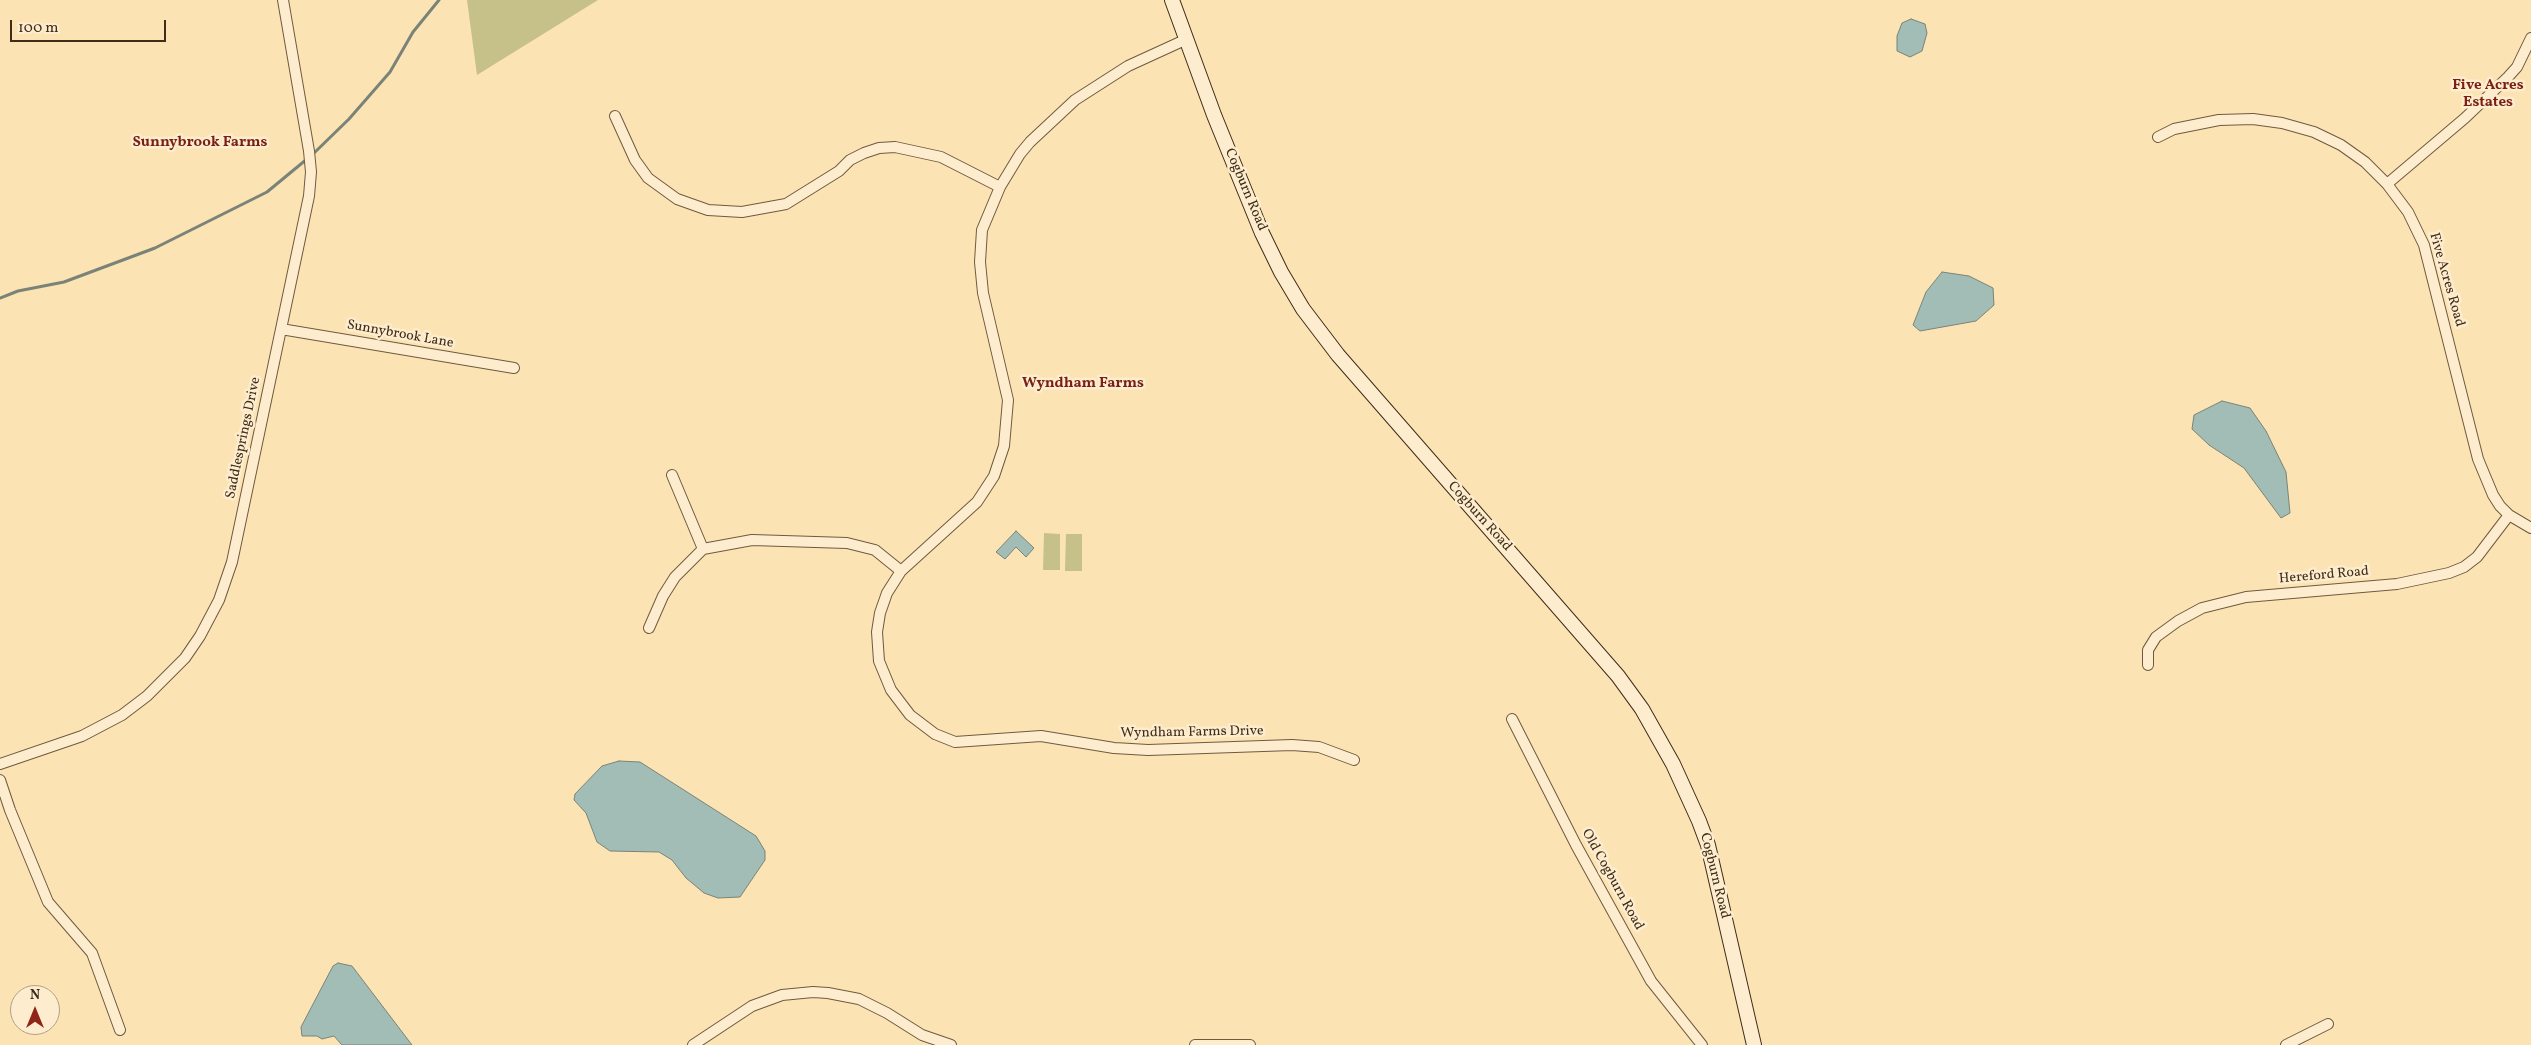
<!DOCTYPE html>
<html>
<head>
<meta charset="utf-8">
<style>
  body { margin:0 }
  #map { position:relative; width:2531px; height:1045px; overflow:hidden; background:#fce3b3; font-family:Vollkorn,serif }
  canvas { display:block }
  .north { position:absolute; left:10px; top:985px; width:50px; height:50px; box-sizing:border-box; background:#fdedce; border:1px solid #b1a086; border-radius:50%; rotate:0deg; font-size:14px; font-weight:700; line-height:20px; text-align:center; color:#402d19 }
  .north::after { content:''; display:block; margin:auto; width:18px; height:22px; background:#8f2418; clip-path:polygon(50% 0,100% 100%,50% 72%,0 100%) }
  .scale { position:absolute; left:10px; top:20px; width:156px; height:22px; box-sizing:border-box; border:2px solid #402d19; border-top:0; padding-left:6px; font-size:15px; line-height:18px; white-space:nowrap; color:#402d19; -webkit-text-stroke:4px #fdedce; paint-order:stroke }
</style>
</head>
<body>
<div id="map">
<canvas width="2531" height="1045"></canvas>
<div class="north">N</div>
<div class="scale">100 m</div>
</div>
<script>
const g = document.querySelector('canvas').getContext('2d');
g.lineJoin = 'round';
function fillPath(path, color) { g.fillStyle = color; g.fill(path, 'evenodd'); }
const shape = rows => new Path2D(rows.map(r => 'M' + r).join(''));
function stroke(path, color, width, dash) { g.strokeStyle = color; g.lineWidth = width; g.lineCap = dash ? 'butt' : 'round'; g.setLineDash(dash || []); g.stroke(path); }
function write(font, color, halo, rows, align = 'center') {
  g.font = font + ' Vollkorn,serif'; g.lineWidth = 5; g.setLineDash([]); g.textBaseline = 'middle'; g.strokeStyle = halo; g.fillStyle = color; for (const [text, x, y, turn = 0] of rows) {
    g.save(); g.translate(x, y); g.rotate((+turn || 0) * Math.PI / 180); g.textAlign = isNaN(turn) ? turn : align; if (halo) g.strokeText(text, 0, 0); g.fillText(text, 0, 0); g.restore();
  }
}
fillPath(shape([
  [467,0,598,0,477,75],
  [1044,533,1060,534,1060,570,1043,570],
  [1066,534,1082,534,1082,571,1065,571]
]), '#c6c188');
const water = shape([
  [1911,19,1925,24,1927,33,1922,51,1910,57,1897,51,1897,36,1902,23,1911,19],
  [1942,272,1969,276,1993,288,1994,305,1976,321,1920,331,1913,325,1926,292,1942,272],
  [2222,401,2250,408,2266,431,2286,472,2290,513,2281,518,2244,468,2209,445,2192,429,2194,415,2222,401],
  [1016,531,1034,548,1026,557,1016,547,1005,559,996,552,1016,531],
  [619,761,640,762,756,836,765,851,765,860,740,897,718,898,704,893,686,878,672,860,659,852,610,851,597,842,586,813,574,800,575,794,602,766,619,761],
  [338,963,352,966,412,1045,342,1045,334,1036,322,1039,317,1036,302,1036,301,1027,333,966,338,963]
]);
fillPath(water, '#a1bdb5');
stroke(water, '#7a8377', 1);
stroke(shape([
  [312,155,349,119,390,72,413,32,439,0],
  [0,298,18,291,64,282,155,248,267,192,307,159]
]), '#7a8377', 3);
const street = shape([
  [1187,39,1128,66,1075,100,1030,142,1020,154,1000,187,982,230,980,262,983,293,1008,400,1004,446,994,476,977,502,901,571,887,593,880,613,877,632,879,661,891,690,910,715,935,734,955,742,1041,736,1114,748,1148,750,1292,745,1319,747,1354,760],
  [615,116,635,160,648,178,677,199,708,210,742,212,786,204,839,171,850,160,864,153,879,148,895,147,941,157,1000,187],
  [2158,137,2174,129,2219,120,2253,119,2282,123,2314,132,2341,145,2365,162,2387,184,2408,212,2424,245,2478,459,2493,495,2500,506,2509,515,2531,528],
  [2387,184,2465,118,2508,77,2517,67,2531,38],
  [281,329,514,368],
  [672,475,703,549],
  [649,628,663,596,675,577,703,549,752,540,847,543,875,550,901,571],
  [2148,665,2148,650,2156,637,2178,621,2202,608,2246,597,2397,584,2449,573,2464,567,2477,557,2509,515],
  [1512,719,1576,845,1651,981,1702,1045],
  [0,764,82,736,122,715,147,696,185,658,200,636,219,600,232,562,309,196,311,172,309,151,283,0],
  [0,780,10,810,48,902,92,953,120,1030],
  [693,1045,752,1006,782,995,813,992,828,993,859,999,887,1013,922,1035,951,1045],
  [1195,1045,1250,1045],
  [2286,1045,2328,1024]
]);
const secondary = shape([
  [1172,0,1214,115,1262,233,1281,272,1303,309,1338,355,1618,676,1642,709,1673,764,1699,821,1708,845,1754,1045]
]);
stroke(street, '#6f5a40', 12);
stroke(secondary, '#402d19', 16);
stroke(street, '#fdedce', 10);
stroke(secondary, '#fdedce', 14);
write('14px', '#402d19', '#fdedce', [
  ["Cogburn Road",1245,190,67],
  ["Five Acres Road",2446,280,74],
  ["Sunnybrook Lane",400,335,10],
  ["Saddlesprings Drive",244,438,-78],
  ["Cogburn Road",1479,517,48],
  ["Hereford Road",2324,576,-5],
  ["Wyndham Farms Drive",1192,733,-1],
  ["Cogburn Road",1714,876,76],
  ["Old Cogburn Road",1612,880,61]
]);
write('bold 15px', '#7a1f14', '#fdedce', [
  ["Five Acres",2488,86],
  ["Estates",2488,103],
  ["Sunnybrook Farms",200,143],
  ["Wyndham Farms",1083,384]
]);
</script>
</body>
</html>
